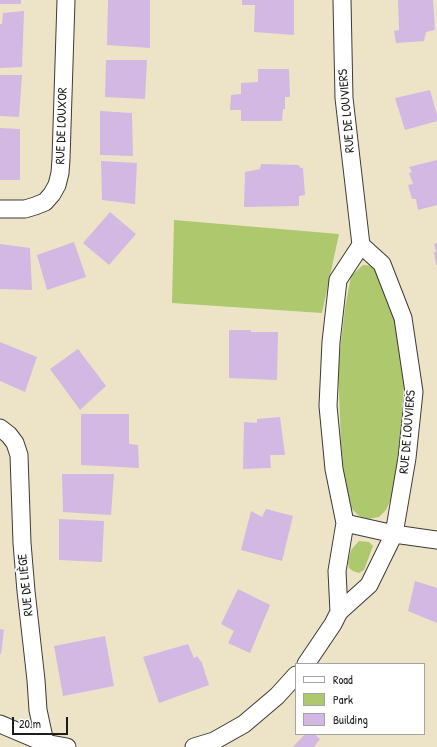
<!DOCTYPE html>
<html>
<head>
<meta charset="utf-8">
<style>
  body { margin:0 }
  #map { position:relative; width:437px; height:747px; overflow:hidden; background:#ede4c7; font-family:"Patrick Hand",sans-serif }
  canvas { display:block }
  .legend { position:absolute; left:295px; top:663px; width:130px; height:72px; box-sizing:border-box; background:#fff; border:1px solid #a4a4a4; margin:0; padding:5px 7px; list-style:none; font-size:12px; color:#1c1c1c }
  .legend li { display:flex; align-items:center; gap:8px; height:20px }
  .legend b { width:20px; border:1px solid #a4a4a4 }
  .scale { position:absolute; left:12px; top:717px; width:56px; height:18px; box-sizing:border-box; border:2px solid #1c1c1c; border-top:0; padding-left:5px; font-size:12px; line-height:14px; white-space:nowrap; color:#1c1c1c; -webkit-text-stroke:3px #fff; paint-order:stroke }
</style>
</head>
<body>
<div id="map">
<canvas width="437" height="747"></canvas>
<ul class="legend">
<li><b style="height:5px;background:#fff"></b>Road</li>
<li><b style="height:11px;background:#aec86d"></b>Park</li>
<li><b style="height:11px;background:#d2b8e2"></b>Building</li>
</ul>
<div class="scale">20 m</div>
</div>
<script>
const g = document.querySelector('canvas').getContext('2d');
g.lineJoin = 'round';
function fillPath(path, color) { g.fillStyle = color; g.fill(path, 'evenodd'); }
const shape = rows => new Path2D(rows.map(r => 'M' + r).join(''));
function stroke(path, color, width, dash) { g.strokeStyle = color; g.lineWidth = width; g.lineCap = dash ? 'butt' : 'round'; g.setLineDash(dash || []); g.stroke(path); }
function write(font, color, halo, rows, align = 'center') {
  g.font = font + ' "Patrick Hand",sans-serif'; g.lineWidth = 4; g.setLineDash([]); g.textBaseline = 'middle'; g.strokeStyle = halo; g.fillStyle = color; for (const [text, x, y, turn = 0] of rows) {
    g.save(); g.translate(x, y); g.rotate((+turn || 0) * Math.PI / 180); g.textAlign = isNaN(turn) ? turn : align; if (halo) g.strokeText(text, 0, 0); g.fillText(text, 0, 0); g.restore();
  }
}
fillPath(shape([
  [174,220,339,234,322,313,172,303],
  [363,265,374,266,392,311,398,335,404,384,398,471,392,497,386,510,379,517,368,519,359,516,351,508,345,485,341,443,338,369,345,308,351,276],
  [359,541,369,542,373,546,364,570,359,573,353,571,349,568,348,562,351,550]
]), '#aec86d');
fillPath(shape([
  [0,0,21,0,21,4,0,4],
  [108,0,150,0,150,48,107,45],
  [242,0,294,0,294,35,254,32,255,5,242,5],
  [398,0,433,0,435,30,426,32,424,41,396,43,394,31,399,30],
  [24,11,22,67,0,68,0,24,2,24,3,13],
  [106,60,147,60,145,99,105,97],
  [258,69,289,69,290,97,285,97,285,109,283,109,282,121,241,121,241,110,230,110,231,95,241,94,241,83,258,82],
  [0,75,22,75,19,117,0,116],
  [430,90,437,115,437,121,405,130,395,98],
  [100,111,132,113,133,156,100,155],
  [0,128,20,129,20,180,0,180],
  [437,160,437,205,418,210,416,199,412,199,408,185,413,184,409,173,412,172,409,167],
  [101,161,137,163,135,204,102,200],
  [261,164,299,165,300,168,303,168,305,195,299,196,299,206,244,207,245,172,260,169],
  [110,212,136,234,109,265,83,243],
  [74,242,86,277,47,290,37,255],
  [437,243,437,265,436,265,434,252,436,252,434,244],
  [0,244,30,248,32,290,0,289],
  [229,330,251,330,251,332,278,332,277,380,229,378],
  [0,342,37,357,25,392,0,381],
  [78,349,106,386,80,410,50,369],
  [81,414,129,414,129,444,138,445,139,468,81,465],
  [280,417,285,455,270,455,271,468,243,469,244,422,257,423,257,419],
  [62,474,114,474,111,515,63,512],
  [266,509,293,516,282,561,241,550,251,511,262,517],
  [59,519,104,521,102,562,59,560],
  [415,581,437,588,437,623,408,611],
  [238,589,270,605,250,653,228,643,234,631,221,624],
  [0,629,4,630,1,654,0,654],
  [105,636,114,686,63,696,54,646],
  [188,644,194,658,197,656,202,663,209,685,159,703,143,657],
  [305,734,314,734,320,739,314,747,293,747]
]), '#d2b8e2');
const minor = shape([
  [0,209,25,209,35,206,45,202,52,194,57,185,60,173,61,159,66,0],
  [0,428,9,435,15,443,19,455,22,543,26,591,36,680,38,710,46,747],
  [345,523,394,534,437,540],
  [339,612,337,571,345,523,334,469,328,406,331,342,338,280,361,245,344,98,342,0],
  [306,664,333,624,339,612,369,585,394,534,407,458,414,392,403,318,382,264,361,245],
  [0,724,45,743,67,747],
  [194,747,214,741,244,724,277,696,296,675]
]);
stroke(minor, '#3b3a36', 19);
stroke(minor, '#fff', 17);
write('13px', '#1c1c1c', '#fff', [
  ["RUE DE LOUVIERS",347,111,-95],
  ["RUE DE LOUXOR",62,126,-88],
  ["RUE DE LOUVIERS",408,432,-85],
  ["RUE DE LIÈGE",26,585,-96]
]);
</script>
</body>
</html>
